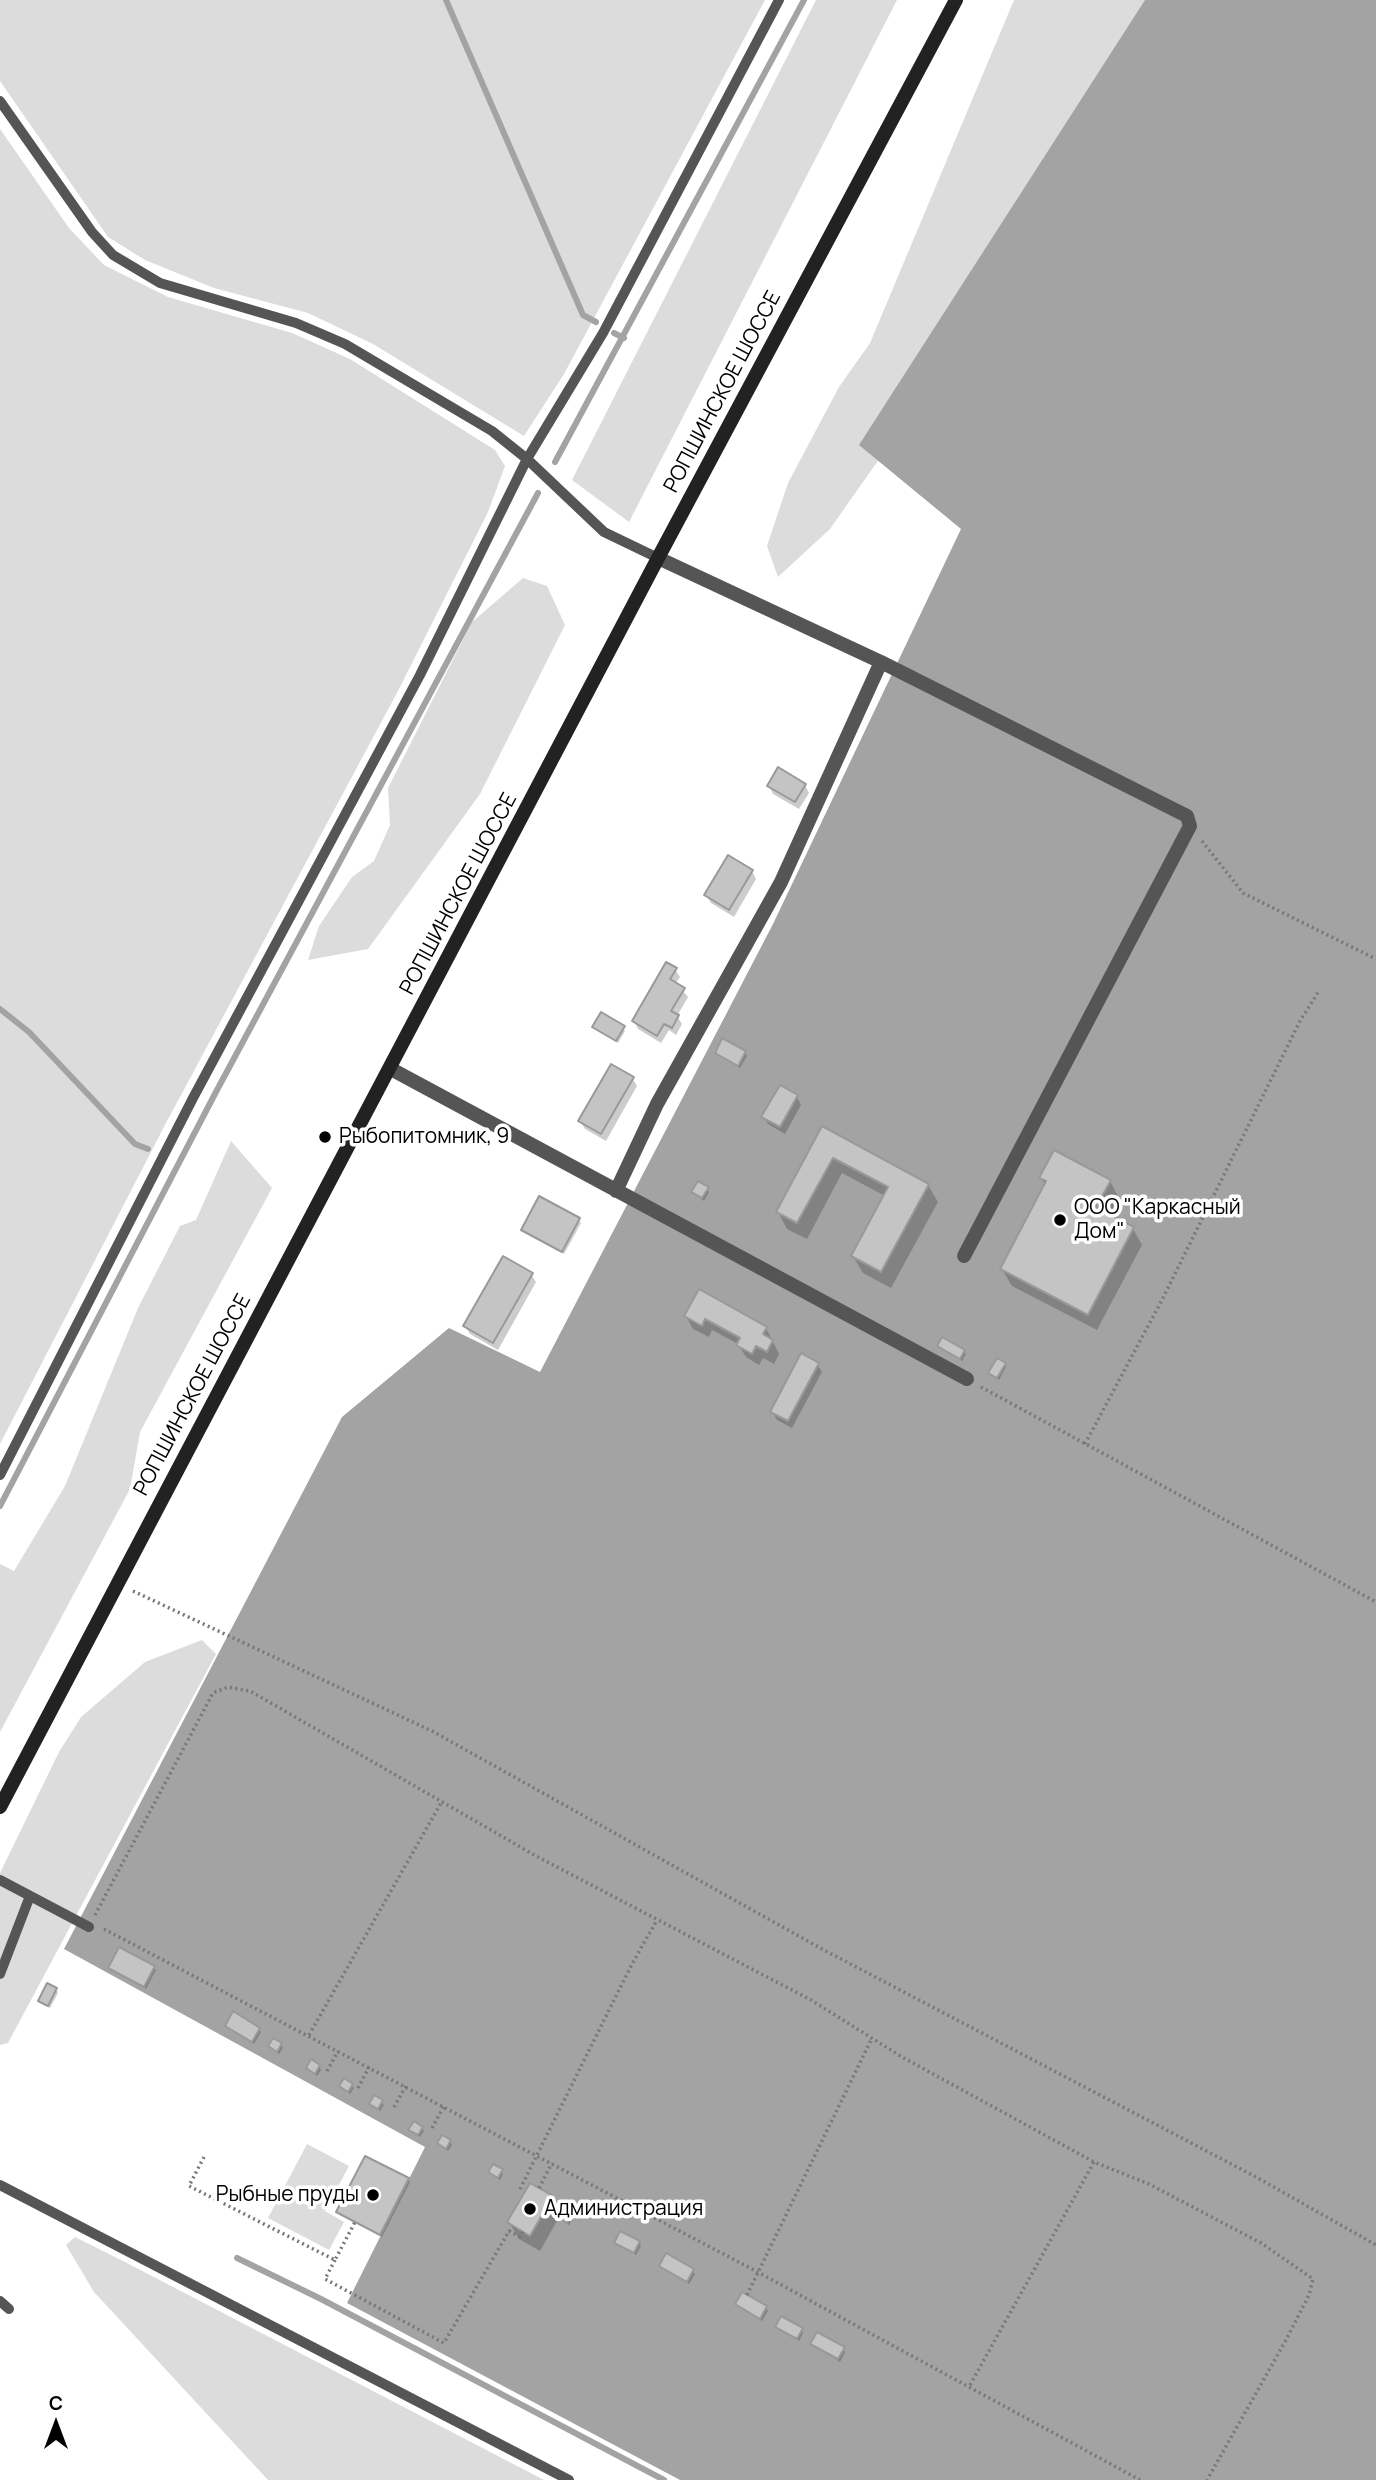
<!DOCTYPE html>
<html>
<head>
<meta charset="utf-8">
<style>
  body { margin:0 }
  #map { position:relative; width:1376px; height:2480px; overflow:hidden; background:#fff; font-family:Manrope,sans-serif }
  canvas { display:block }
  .north { position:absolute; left:21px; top:2389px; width:70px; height:70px; -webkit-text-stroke:5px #fff; paint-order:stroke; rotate:0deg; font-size:19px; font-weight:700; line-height:28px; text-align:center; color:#000 }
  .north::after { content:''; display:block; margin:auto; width:24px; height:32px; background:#000; clip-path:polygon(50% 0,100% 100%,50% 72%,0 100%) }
</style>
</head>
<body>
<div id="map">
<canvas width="1376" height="2480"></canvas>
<div class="north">С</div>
</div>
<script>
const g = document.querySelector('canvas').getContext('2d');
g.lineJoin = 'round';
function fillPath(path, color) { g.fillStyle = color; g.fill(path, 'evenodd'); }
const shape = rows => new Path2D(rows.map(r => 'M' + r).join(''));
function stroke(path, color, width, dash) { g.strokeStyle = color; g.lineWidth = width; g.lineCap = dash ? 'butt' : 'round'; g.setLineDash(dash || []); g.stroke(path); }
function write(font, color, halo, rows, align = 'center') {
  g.font = font + ' Manrope,sans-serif'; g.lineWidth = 7; g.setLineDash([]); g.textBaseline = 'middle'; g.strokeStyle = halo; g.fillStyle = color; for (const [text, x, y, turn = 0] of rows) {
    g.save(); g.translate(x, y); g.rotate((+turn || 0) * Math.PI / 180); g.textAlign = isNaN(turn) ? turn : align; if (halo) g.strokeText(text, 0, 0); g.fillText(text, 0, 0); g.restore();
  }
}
fillPath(shape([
  [0,0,765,0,564,374,524,436,373,344,308,313,214,288,145,260,108,237,0,81],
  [816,0,897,0,629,522,572,480],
  [1014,0,1376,0,896,435,830,529,778,577,767,546,788,483,839,387,870,343],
  [0,129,69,228,104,265,168,297,292,333,350,359,495,450,505,466,488,512,398,691,166,1123,0,1444],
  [523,578,547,586,565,625,480,794,368,949,308,960,319,926,352,877,374,861,390,825,388,788,472,622],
  [231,1141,272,1188,140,1432,130,1489,0,1732,0,1564,14,1571,65,1486,138,1308,180,1226,196,1220],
  [202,1640,216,1654,8,2043,0,2045,0,1873,59,1752,81,1717,145,1662],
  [307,2144,349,2166,325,2211,344,2222,329,2250,268,2218],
  [75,2237,125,2262,544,2480,268,2480,94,2292,66,2245]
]), '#dcdcdc');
fillPath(shape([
  [1145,0,1376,0,1376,2480,680,2480,347,2303,425,2147,64,1949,342,1417,449,1328,540,1372,773,924,961,529,859,445]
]), '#a3a3a3');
fillPath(shape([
  [805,785,809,793,799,809,773,794,769,786],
  [752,871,756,879,734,917,711,903,706,895],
  [675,969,680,977,676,983,688,997,677,1016,682,1024,676,1035,669,1030,661,1043,638,1029,634,1021],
  [594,1027,623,1028,625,1031,618,1043],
  [717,1053,745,1053,747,1056,740,1068],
  [632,1078,637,1086,606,1141,585,1129,580,1121],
  [797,1097,801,1105,785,1134,768,1124,763,1117],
  [823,1128,928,1185,938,1202,891,1288,863,1273,853,1256,885,1196,842,1173,807,1239,787,1229,778,1212],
  [1041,1178,1110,1181,1119,1198,1110,1216,1133,1229,1142,1245,1097,1330,1012,1286,1002,1269,1046,1186],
  [707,1188,709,1192,704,1201,693,1192],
  [579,1220,581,1223,564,1254,523,1230],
  [531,1274,536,1282,498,1350,470,1334,465,1326],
  [700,1292,766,1328,779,1354,774,1364,763,1358,759,1365,746,1357,738,1344,712,1330,709,1337,693,1329,686,1316],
  [939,1346,964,1351,966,1354,962,1361],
  [817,1364,822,1372,792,1428,777,1420,772,1412],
  [1004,1364,1006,1367,999,1380,992,1376,990,1373],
  [154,1967,156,1970,146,1989,110,1968],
  [56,1989,58,1993,50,2008,42,2004,40,2001],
  [227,2026,259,2029,261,2032,254,2044],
  [281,2045,283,2048,279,2054,270,2046],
  [319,2066,321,2070,317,2076,308,2068],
  [352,2085,354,2088,350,2094,341,2086],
  [374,2097,384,2105,380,2111,371,2104],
  [422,2128,424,2131,420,2137,410,2130],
  [450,2141,452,2145,448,2151,439,2143],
  [501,2171,503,2174,500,2180,490,2172],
  [408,2179,410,2182,382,2237,338,2212],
  [552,2197,574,2216,569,2225,558,2219,540,2251,519,2239,509,2222],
  [616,2243,639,2243,641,2246,636,2255],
  [661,2266,693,2271,695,2274,689,2284],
  [737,2304,766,2308,768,2311,762,2321],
  [777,2327,801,2329,803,2333,799,2341],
  [812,2344,843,2348,845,2352,840,2362]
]), '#0003');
stroke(shape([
  [446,0,583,315,596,322],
  [614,333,624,338],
  [555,462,804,0],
  [0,1009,29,1032,135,1144,148,1149],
  [0,1506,217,1090,538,493],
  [237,2258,321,2299,664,2480]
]), '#a3a3a3', 6);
const building = shape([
  [778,767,806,784,795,802,767,786,778,767],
  [728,855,753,870,729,910,704,895,728,855],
  [666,962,677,968,670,979,685,988,671,1011,679,1015,672,1028,664,1024,657,1036,632,1021,666,962],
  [601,1012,625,1026,616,1041,592,1027,601,1012],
  [722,1038,746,1051,738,1066,715,1053,722,1038],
  [611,1064,634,1077,601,1134,578,1121,611,1064],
  [780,1085,798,1095,780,1127,761,1117,780,1085],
  [822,1126,929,1184,881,1272,851,1256,888,1187,833,1158,797,1223,776,1212,822,1126],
  [1054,1150,1111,1180,1096,1207,1134,1227,1088,1315,1000,1269,1046,1181,1039,1178,1054,1150],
  [698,1181,709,1187,702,1198,691,1192,698,1181],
  [539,1196,580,1218,562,1252,521,1230,539,1196],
  [503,1256,533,1273,493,1343,463,1326,503,1256],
  [699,1289,767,1327,763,1334,773,1340,767,1352,756,1346,752,1354,736,1345,740,1338,705,1319,702,1326,684,1316,699,1289],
  [942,1337,965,1350,960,1359,937,1346,942,1337],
  [801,1353,819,1363,788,1421,770,1412,801,1353],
  [997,1358,1006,1363,997,1378,988,1373,997,1358],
  [119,1947,155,1966,144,1987,108,1968,119,1947],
  [47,1983,57,1988,48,2006,38,2001,47,1983],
  [233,2011,260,2028,252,2042,225,2026,233,2011],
  [273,2038,282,2043,277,2052,268,2046,273,2038],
  [311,2059,320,2065,315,2074,306,2068,311,2059],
  [344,2078,353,2084,348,2092,339,2086,344,2078],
  [374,2095,383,2100,378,2109,369,2104,374,2095],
  [414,2121,423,2127,418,2135,408,2130,414,2121],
  [442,2135,451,2140,446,2149,437,2143,442,2135],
  [365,2156,409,2178,380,2235,336,2212,365,2156],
  [493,2164,503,2169,498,2178,488,2172,493,2164],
  [530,2183,553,2196,530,2236,507,2222,530,2183],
  [554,2201,574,2212,567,2223,548,2212,554,2201],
  [620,2231,640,2241,634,2253,614,2243,620,2231],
  [666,2253,694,2269,687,2282,659,2266,666,2253],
  [742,2292,767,2306,760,2319,735,2304,742,2292],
  [781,2316,803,2328,797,2339,775,2327,781,2316],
  [817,2332,845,2347,838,2359,810,2344,817,2332]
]);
fillPath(building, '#c4c4c4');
stroke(building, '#999', 2);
stroke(shape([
  [1202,841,1243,893,1376,959],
  [981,1387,1376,1602],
  [1085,1444,1162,1300,1300,1021,1319,991],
  [133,1591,432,1731,822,1949,1256,2177,1376,2245],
  [95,1915,213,1693,228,1687,250,1691,536,1856,811,2000,902,2057,1094,2162,1149,2184,1261,2243,1313,2279,1309,2295,1286,2340,1207,2480],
  [104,1929,752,2269,1140,2480],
  [309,2035,441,1803],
  [327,2071,338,2051],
  [358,2088,369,2067],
  [394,2107,406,2086],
  [432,2128,444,2106],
  [204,2157,189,2186,335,2260,355,2222],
  [539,2188,552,2163],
  [520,2189,632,1964,657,1920],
  [335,2260,325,2279,444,2343,509,2231,520,2237,523,2231],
  [747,2295,872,2038],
  [970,2385,1094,2162]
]), '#777', 3.5, [2, 3.5]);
stroke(shape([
  [0,101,92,232,113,255,160,283,296,323,345,344,492,431,527,459,604,532,658,558],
  [0,1475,193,1098,420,675,527,459,603,333,779,0],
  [0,1880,89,1927],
  [0,1974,30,1896],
  [0,2185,569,2480],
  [0,2301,9,2309]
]), '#555', 10);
stroke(shape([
  [658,558,881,662,1187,816,1190,826,964,1256],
  [391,1069,967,1379],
  [616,1191,657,1104,781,882,881,662]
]), '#555', 14);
stroke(shape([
  [0,1807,658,558,956,0]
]), '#222', 14);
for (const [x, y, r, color] of [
  [325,1137,7,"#000"],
  [1060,1220,7,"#000"],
  [373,2195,7,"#000"],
  [530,2209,7,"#000"]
]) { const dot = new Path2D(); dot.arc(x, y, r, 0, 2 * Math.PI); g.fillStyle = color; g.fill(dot); stroke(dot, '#fff', 2.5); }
write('21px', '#000', '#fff', [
  ["РОПШИНСКОЕ ШОССЕ",723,392,-62],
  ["РОПШИНСКОЕ ШОССЕ",459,894,-62],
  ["РОПШИНСКОЕ ШОССЕ",193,1395,-62]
]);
write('21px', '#000', '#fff', [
  ["Рыбопитомник, 9",339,1137],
  ["ООО \"Каркасный",1074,1208],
  ["Дом\"",1074,1232],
  ["Рыбные пруды",359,2195,"right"],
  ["Администрация",544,2209]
], 'left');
</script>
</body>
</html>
